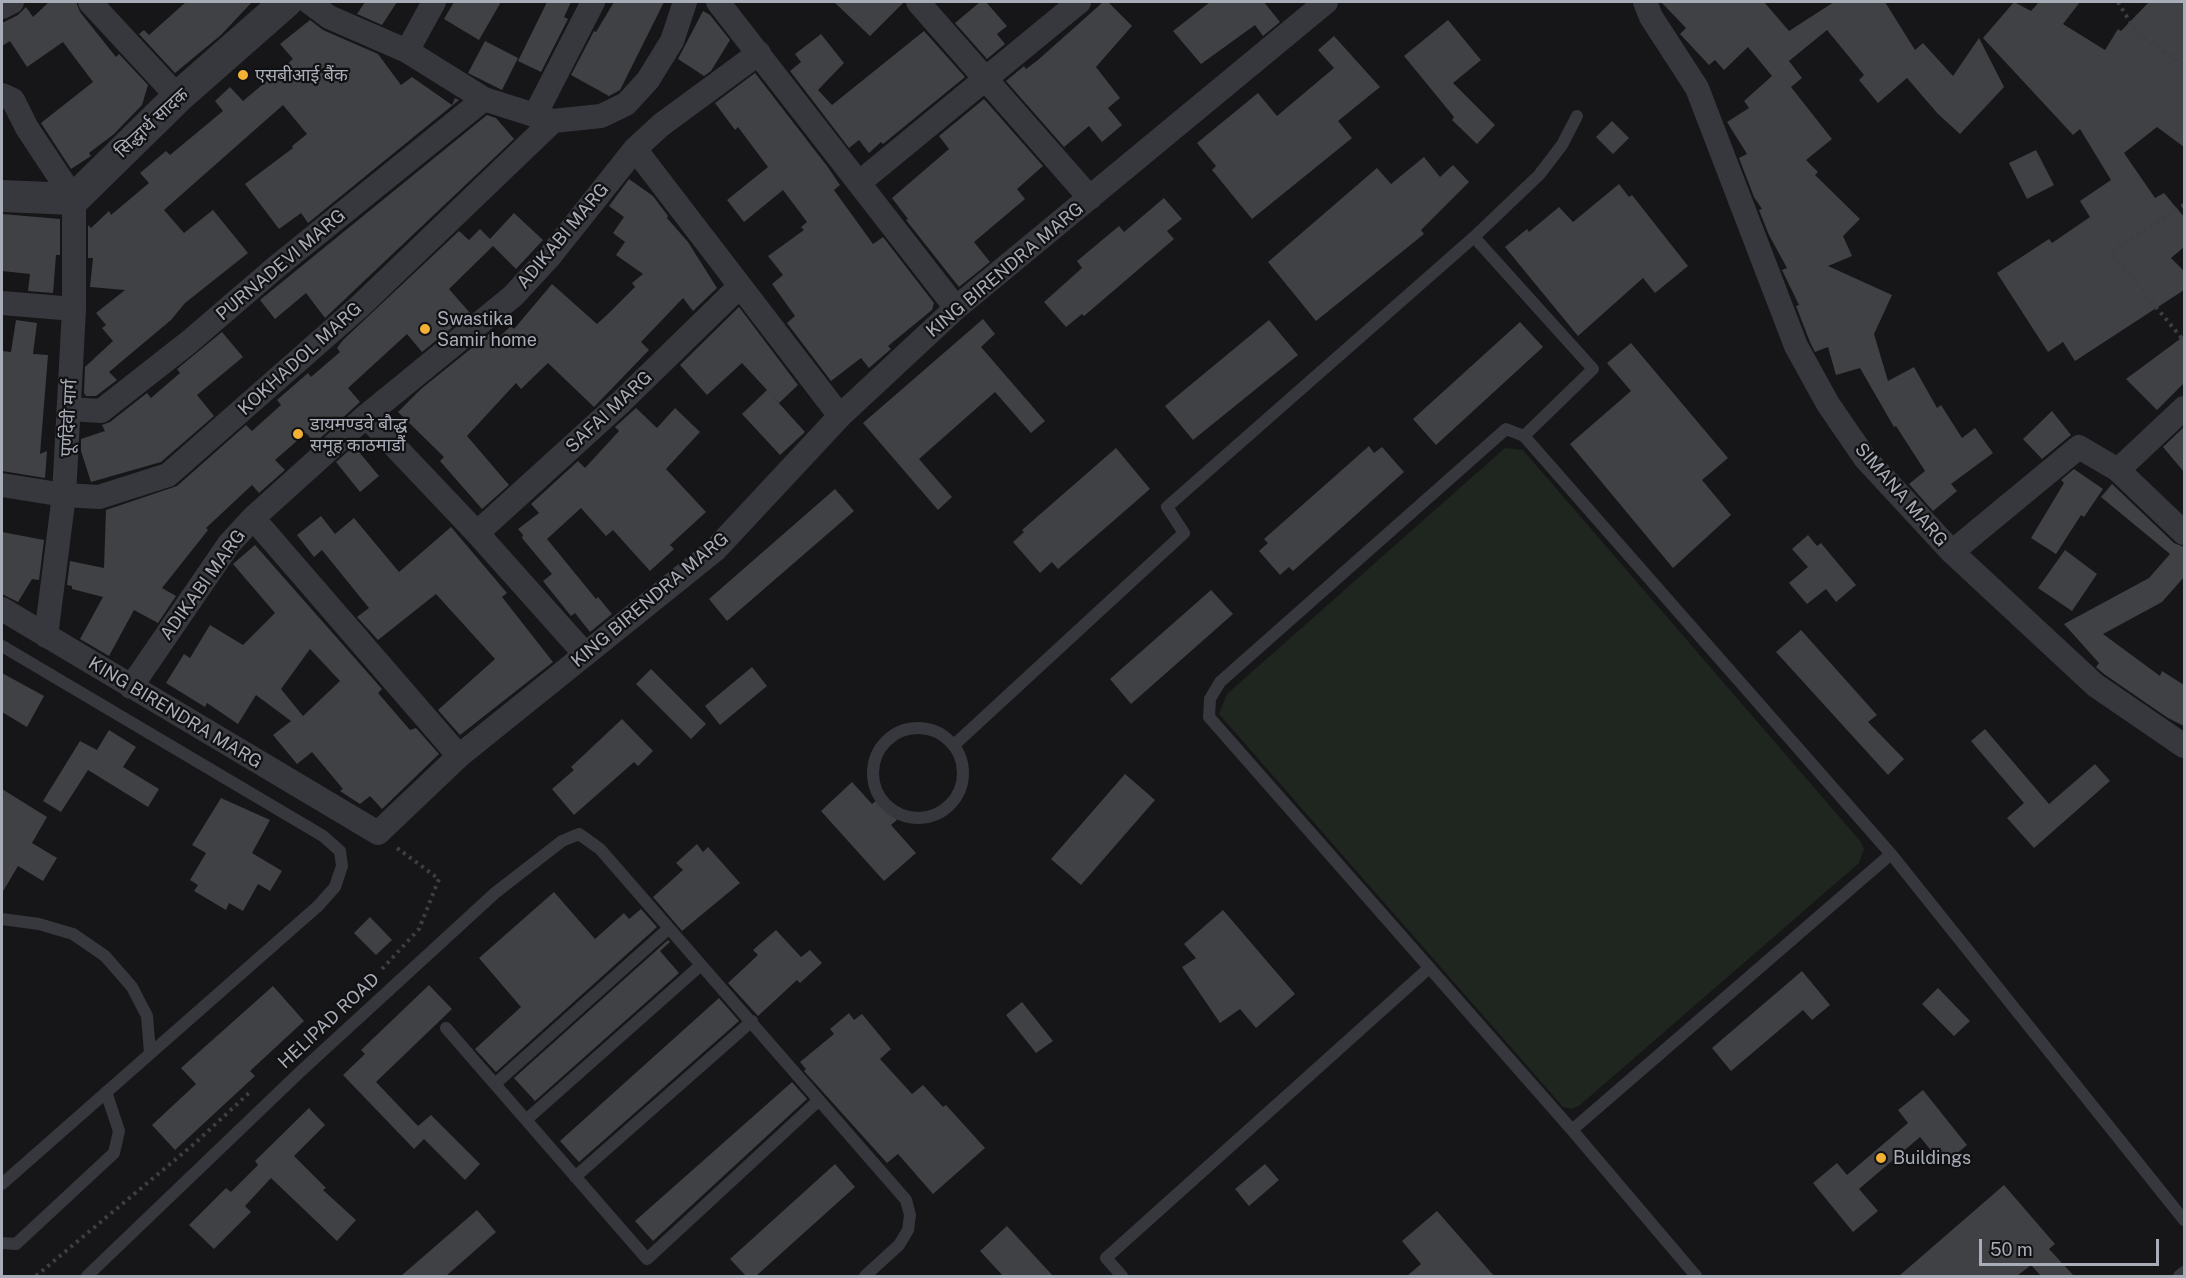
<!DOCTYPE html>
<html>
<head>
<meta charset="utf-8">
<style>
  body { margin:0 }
  #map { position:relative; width:2186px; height:1278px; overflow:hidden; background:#161618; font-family:"Public Sans",sans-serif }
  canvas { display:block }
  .frame { position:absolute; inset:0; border:3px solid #a8adb8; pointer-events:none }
  .scale { position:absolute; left:1979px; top:1239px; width:180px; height:27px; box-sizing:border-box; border:3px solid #a8adb8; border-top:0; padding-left:8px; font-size:18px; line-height:21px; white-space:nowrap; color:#a8adb8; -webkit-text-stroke:4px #111113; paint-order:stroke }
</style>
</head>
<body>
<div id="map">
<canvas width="2186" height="1278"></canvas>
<div class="frame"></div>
<div class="scale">50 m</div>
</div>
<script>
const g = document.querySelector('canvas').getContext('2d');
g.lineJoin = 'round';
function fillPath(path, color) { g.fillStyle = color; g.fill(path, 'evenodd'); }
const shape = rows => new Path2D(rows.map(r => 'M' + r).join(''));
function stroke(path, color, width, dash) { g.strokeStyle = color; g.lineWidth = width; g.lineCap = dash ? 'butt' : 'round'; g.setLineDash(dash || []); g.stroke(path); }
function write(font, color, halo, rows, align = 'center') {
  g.font = font + ' "Public Sans","Noto Sans Devanagari",sans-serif'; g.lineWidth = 4.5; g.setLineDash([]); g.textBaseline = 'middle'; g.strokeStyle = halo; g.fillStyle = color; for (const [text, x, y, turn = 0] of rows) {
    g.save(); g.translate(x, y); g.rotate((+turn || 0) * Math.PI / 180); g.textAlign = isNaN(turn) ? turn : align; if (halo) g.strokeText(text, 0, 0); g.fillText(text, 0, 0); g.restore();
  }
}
fillPath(shape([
  [1505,448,1523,450,1861,842,1864,849,1859,863,1580,1105,1572,1109,1563,1107,1557,1100,1219,714,1227,694]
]), '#1e261f');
fillPath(shape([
  [49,2,76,2,80,12,116,57,119,54,148,85,142,105,114,134,89,153,91,156,71,169,41,123,93,82,63,42,27,67,10,41,2,46,2,23,18,15,26,7,33,17],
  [186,2,252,2,221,35,175,73,139,34,144,30,149,35],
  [365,2,397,2,382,25,357,14],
  [454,2,501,2,479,40,444,19],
  [547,2,571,2,564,17,568,19,541,72,518,61],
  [614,2,664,2,620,90,609,96,571,75,594,31,596,32],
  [834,2,904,2,870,36],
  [980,2,986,2,1007,26,997,34,1005,44,987,59,955,23],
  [1103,2,1108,2,1132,26,1096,67,1120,98,1108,108,1122,125,1102,142,1089,126,1064,147,1006,81,1024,66,1026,69,1038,60],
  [1210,2,1264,2,1280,22,1263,36,1255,25,1201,64,1173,31],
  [1661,2,1764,2,1789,31,1834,2,1885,2,1915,50,1923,43,1953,76,1979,38,2004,87,1960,134,1938,114,1907,78,1878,103,1859,80,1864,75,1827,30,1789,61,1802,78,1791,87,1832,139,1806,160,1818,172,1815,175,1860,219,1843,236,1852,256,1828,266,1892,295,1874,334,1888,381,1914,367,1937,408,1941,405,1962,438,1975,428,1993,453,1951,484,1957,491,1933,511,1909,484,1925,471,1896,426,1894,427,1860,368,1836,375,1828,347,1815,352,1810,342,1796,306,1799,305,1782,270,1787,268,1769,235,1759,210,1762,209,1754,197,1739,158,1747,154,1727,122,1749,108,1744,101,1772,76,1748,47,1724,70,1715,60,1709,65,1680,34,1686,28],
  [2014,2,2031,11,2039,2,2080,2,2063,24,2105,50,2118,29,2121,31,2149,2,2184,2,2184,147,2157,127,2124,153,2155,198,2164,193,2184,217,2184,247,2171,258,2184,271,2184,290,2075,361,2063,342,2048,352,1997,273,2049,239,2052,243,2090,217,2080,201,2111,180,2080,129,2073,135,1983,38],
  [703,11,710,15,730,40,711,71,704,76,678,59],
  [310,20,323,30,378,54,401,85,412,77,452,105,455,98,459,100,308,223,301,213,279,229,245,184,293,148,292,146,307,134,283,105,164,210,184,233,213,210,248,253,185,303,171,320,109,372,117,380,96,396,86,396,84,393,85,367,113,341,102,328,106,325,96,313,125,290,90,287,93,258,88,258,88,225,91,228,109,211,111,215,149,183,140,173,166,151,170,155,223,111,215,101,230,87,243,101,293,59,280,44],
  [1448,20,1481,60,1453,83,1495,125,1477,144,1452,120,1454,117,1404,56],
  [924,31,965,77,883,144,881,142,869,153,859,140,849,148,790,71,801,62,795,54,821,34,844,63,818,90,832,105],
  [1334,36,1380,87,1338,121,1352,138,1252,219,1212,170,1216,166,1197,143,1258,93,1277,116,1334,68,1318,50],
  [485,41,518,58,502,90,468,73],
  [755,73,827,166,840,185,834,190,873,244,883,237,934,303,932,310,888,346,891,349,869,368,861,358,831,381,787,323,795,316,772,284,783,275,768,256,804,230,801,227,807,222,783,190,744,222,727,200,768,167,738,127,735,130,715,103],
  [984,99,1043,166,1017,189,1025,199,974,242,990,262,959,287,906,220,908,219,892,198,949,149,939,136],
  [487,115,496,118,514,139,325,318,306,293,275,319,260,300],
  [1612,121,1629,138,1613,154,1596,137],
  [2036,150,2054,185,2027,199,2009,163],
  [1424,157,1440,177,1453,165,1469,182,1421,230,1424,234,1316,321,1268,262,1377,168,1391,184],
  [629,179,653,196,668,216,667,218,688,242,717,288,693,311,683,298,641,342,649,350,594,407,548,363,521,389,516,383,467,436,509,485,482,509,440,461,444,457,398,412,421,389,489,334,495,341,511,326,514,329,552,284,597,324,609,313,635,287,632,283,643,274,616,255,625,242,613,233,624,217,609,206],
  [1619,184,1629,197,1632,195,1688,266,1655,293,1643,278,1578,336,1505,247,1527,229,1529,232,1559,207,1573,222],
  [1164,198,1182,219,1167,231,1174,239,1084,316,1082,314,1066,327,1044,302,1082,268,1077,261,1119,226,1124,232],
  [514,213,543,240,516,269,493,246,449,289,470,313,422,352,407,334,348,388,360,402,315,443,306,433,275,460,285,470,259,493,252,485,206,528,208,530,162,588,176,596,158,623,134,610,109,656,80,639,103,597,72,589,72,586,67,585,70,561,104,568,106,510,177,486,246,425,252,431,281,405,277,400,308,373,311,377,340,352,337,348,343,340,459,231,469,240,480,229,490,239],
  [2,214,60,219,60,255,56,255,53,293,28,291,30,274,2,271],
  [739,307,798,385,779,403,742,363,707,395,680,365],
  [983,319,995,334,981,347,1045,421,1031,433,995,392,919,459,952,497,938,510,863,423],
  [16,320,37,323,33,354,48,355,40,454,47,451,45,478,2,471,2,351,11,352],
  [1269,320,1298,355,1193,440,1165,406],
  [1520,322,1543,347,1436,445,1413,419],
  [222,332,243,357,197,395,214,416,161,462,91,482,81,451,81,439,105,431,102,425,110,422,147,393,151,398,180,373,177,369],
  [2184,336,2184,383,2157,410,2126,379],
  [1631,343,1728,458,1702,480,1731,515,1673,568,1570,444,1631,391,1607,363],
  [767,390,805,432,780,455,742,414],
  [636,408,657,428,675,408,700,432,666,469,706,512,670,545,674,549,650,571,613,530,606,536,581,508,547,539,596,599,598,597,612,614,590,632,575,613,571,616,543,581,552,574,522,538,523,535,518,529,539,513,531,504,578,461,585,468,619,431,615,427],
  [2052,411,2071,435,2042,459,2023,439],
  [2184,427,2184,472,2163,447],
  [354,446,379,476,360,492,336,462],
  [1369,446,1374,453,1382,447,1404,472,1293,571,1289,567,1280,575,1259,551,1268,543,1264,539],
  [1116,448,1150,489,1058,569,1052,562,1040,573,1013,542,1024,532,1022,530],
  [2074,469,2103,489,2084,517,2081,515,2056,554,2031,538,2064,483,2061,480],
  [2112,484,2174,543,2184,547,2184,577,2162,602,2103,634,2160,676,2162,671,2184,685,2184,726,2168,718,2104,674,2096,667,2099,663,2064,624,2149,578,2170,554,2101,497],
  [835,489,854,511,727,621,709,599],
  [321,516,335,534,354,518,399,572,451,527,507,593,502,597,553,662,460,735,438,710,495,659,436,594,378,640,357,617,369,608,322,550,314,557,297,535],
  [2,532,44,540,39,580,32,579,18,602,2,594],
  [1808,535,1817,546,1821,543,1856,585,1836,602,1826,589,1807,604,1789,583,1808,567,1792,549],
  [255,545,382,689,378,693,410,730,416,728,439,754,382,809,370,796,360,804,340,791,343,789,312,752,297,764,273,735,291,721,256,695,238,724,207,703,205,707,166,683,184,654,190,658,210,625,243,645,275,613,233,564],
  [310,649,340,681,303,716,281,689],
  [2065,550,2097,574,2072,611,2038,588],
  [1211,590,1233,614,1131,704,1110,679],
  [1801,630,1877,715,1868,722,1904,759,1888,775,1776,652],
  [752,667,767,686,720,725,705,706],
  [651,669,706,724,691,739,636,684],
  [2,673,44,696,27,727,2,712],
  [622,719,653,751,638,766,634,762,574,815,552,789,574,770,571,767],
  [1985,729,2049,804,2095,764,2110,781,2034,848,2007,818,2024,803,1971,741],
  [109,730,136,747,123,767,159,789,148,807,88,770,61,812,43,801,80,741,97,750],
  [1125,774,1155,800,1081,885,1051,859],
  [852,782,872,804,878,799,897,820,891,825,916,853,884,881,821,811],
  [2,789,47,817,32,843,57,858,43,881,18,866,2,893],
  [221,798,270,820,252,853,282,871,270,891,258,884,243,911,229,903,226,910,194,891,198,885,190,880,206,853,192,845],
  [697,844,703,852,708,847,740,883,682,931,653,897,683,870,676,863],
  [554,892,595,939,624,913,629,919,641,909,657,927,496,1072,475,1049,521,1007,479,958],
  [1223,910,1295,994,1256,1028,1240,1009,1220,1023,1182,967,1196,958,1184,944],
  [370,917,392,940,376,955,354,933],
  [776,930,801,957,810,950,822,963,800,983,797,980,758,1016,728,983,758,955,753,950],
  [668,940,670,942,660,951,679,973,535,1101,514,1078],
  [1802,971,1830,1005,1812,1020,1803,1010,1731,1071,1712,1048],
  [429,985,452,1009,376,1082,418,1126,431,1115,480,1164,465,1180,424,1139,414,1149,343,1075,365,1054,361,1050],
  [273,986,304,1021,250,1071,255,1076,175,1150,152,1125,196,1084,181,1068],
  [1938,988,1970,1021,1954,1036,1922,1004],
  [719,998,739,1021,579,1162,560,1141],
  [1022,1002,1053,1041,1036,1053,1006,1015],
  [849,1013,854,1020,862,1014,891,1049,880,1059,912,1094,923,1085,943,1107,946,1105,985,1148,933,1194,898,1154,887,1163,804,1071,806,1069,800,1062,834,1034,830,1029],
  [792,1082,807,1099,653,1241,635,1221],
  [1923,1090,1967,1145,1943,1165,1920,1137,1859,1189,1878,1211,1853,1232,1813,1183,1837,1163,1847,1175,1908,1123,1898,1110],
  [309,1108,325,1125,294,1156,326,1188,323,1190,356,1220,337,1241,271,1178,245,1206,251,1212,214,1249,189,1225,226,1188,231,1192,258,1165,255,1161],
  [835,1164,855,1187,756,1276,746,1276,730,1259],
  [1265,1164,1279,1180,1249,1206,1235,1189],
  [2004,1185,2055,1244,2049,1249,2074,1276,2041,1276,2031,1265,2017,1276,1899,1276],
  [477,1210,496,1232,446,1276,401,1276],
  [1437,1211,1494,1276,1407,1276,1421,1264,1402,1241],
  [1007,1226,1053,1276,1003,1276,980,1251]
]), '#404145');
stroke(shape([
  [2118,2,2136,32,2184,66],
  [2184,205,2111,252,2184,341],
  [382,969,419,929,439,879,397,848],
  [36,1276,194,1144,249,1093]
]), '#3d3f44', 4, [3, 4.5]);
stroke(shape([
  [1524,436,1593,369,1474,237,1539,175,1562,145,1577,116],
  [2,646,323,836,340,851,342,866,335,887,318,906,2,1184],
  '873 773a45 45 0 1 1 90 0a45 45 0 1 1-90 0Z',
  [954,745,1184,533,1167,507,1474,237],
  [2,919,39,924,73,934,105,956,132,987,147,1016,150,1053],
  [446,1028,647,1259,819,1100],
  [495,1084,668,929],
  [526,1120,701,965],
  [1572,1130,1891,854],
  [575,1177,752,1021],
  [2,1243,16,1244,114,1153,119,1131,106,1092],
  [87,1276,301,1071,495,893,562,841,579,834,600,849,906,1200,910,1215,908,1230,899,1245,865,1276],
  [1122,1276,1106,1258,1429,968],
  [1696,1276,1572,1130,1209,717,1210,699,1220,682,1506,429,1524,436,1891,854,2184,1220],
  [2179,1276,2184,1272]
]), '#37383d', 12);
stroke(shape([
  [90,2,178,97],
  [309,2,329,17,407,51,484,99,553,121,601,116,626,104,648,80,672,41,685,2],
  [718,2,956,308],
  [918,2,1090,198],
  [1645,2,1651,17,1697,88,1796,346,1828,404,1865,458,1952,552,2095,685,2184,746],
  [2,7,12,2],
  [407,51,434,2],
  [2,95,13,100,27,128,74,199,74,309,64,495,46,636],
  [535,115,593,2],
  [635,149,840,416],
  [860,182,1079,2],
  [2,303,74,309],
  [69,409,101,411,189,342,275,268,484,99],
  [366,416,477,533,585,654],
  [2118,470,2184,408],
  [2,485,64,495,99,497,168,475,359,307,553,121],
  [253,518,459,756],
  [477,533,621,402,739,287],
  [1952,552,2079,447,2118,470,2184,533],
  [2,609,378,833,459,756,715,550,840,416,956,308,1326,2],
  [131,687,229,544,253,518,366,416,513,296,550,256,635,149,661,125,759,53]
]), '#37383d', 24);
stroke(shape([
  [2,196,74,199,178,97,286,2]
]), '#37383d', 32);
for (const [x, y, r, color] of [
  [243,75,6,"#f2b134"],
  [425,329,6,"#f2b134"],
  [298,434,6,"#f2b134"],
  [1881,1158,6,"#f2b134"]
]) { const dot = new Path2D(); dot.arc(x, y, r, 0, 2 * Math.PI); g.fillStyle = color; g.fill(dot); stroke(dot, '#111113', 2); }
write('18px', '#a8adb8', '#111113', [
  ["एसबीआई बैंक",255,75],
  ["Swastika",437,319],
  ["Samir home",437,340],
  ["डायमण्डवे बौद्ध",310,424],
  ["समूह काठमाडौं",310,445],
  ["Buildings",1893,1158]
], 'left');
write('18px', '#a8adb8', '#111113', [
  ["सिद्धार्थ सादक",152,123,-43],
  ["ADIKABI MARG",563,236,-50],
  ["PURNADEVI MARG",281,265,-40],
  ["KING BIRENDRA MARG",1005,270,-40],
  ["KOKHADOL MARG",300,359,-42],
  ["SAFAI MARG",609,412,-43],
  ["पूर्णदेवी मार्ग",69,418,-87],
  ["SIMANA MARG",1901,495,49],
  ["ADIKABI MARG",203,585,-54],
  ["KING BIRENDRA MARG",650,600,-40],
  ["KING BIRENDRA MARG",175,713,31],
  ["HELIPAD ROAD",329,1021,-43]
]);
</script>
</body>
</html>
